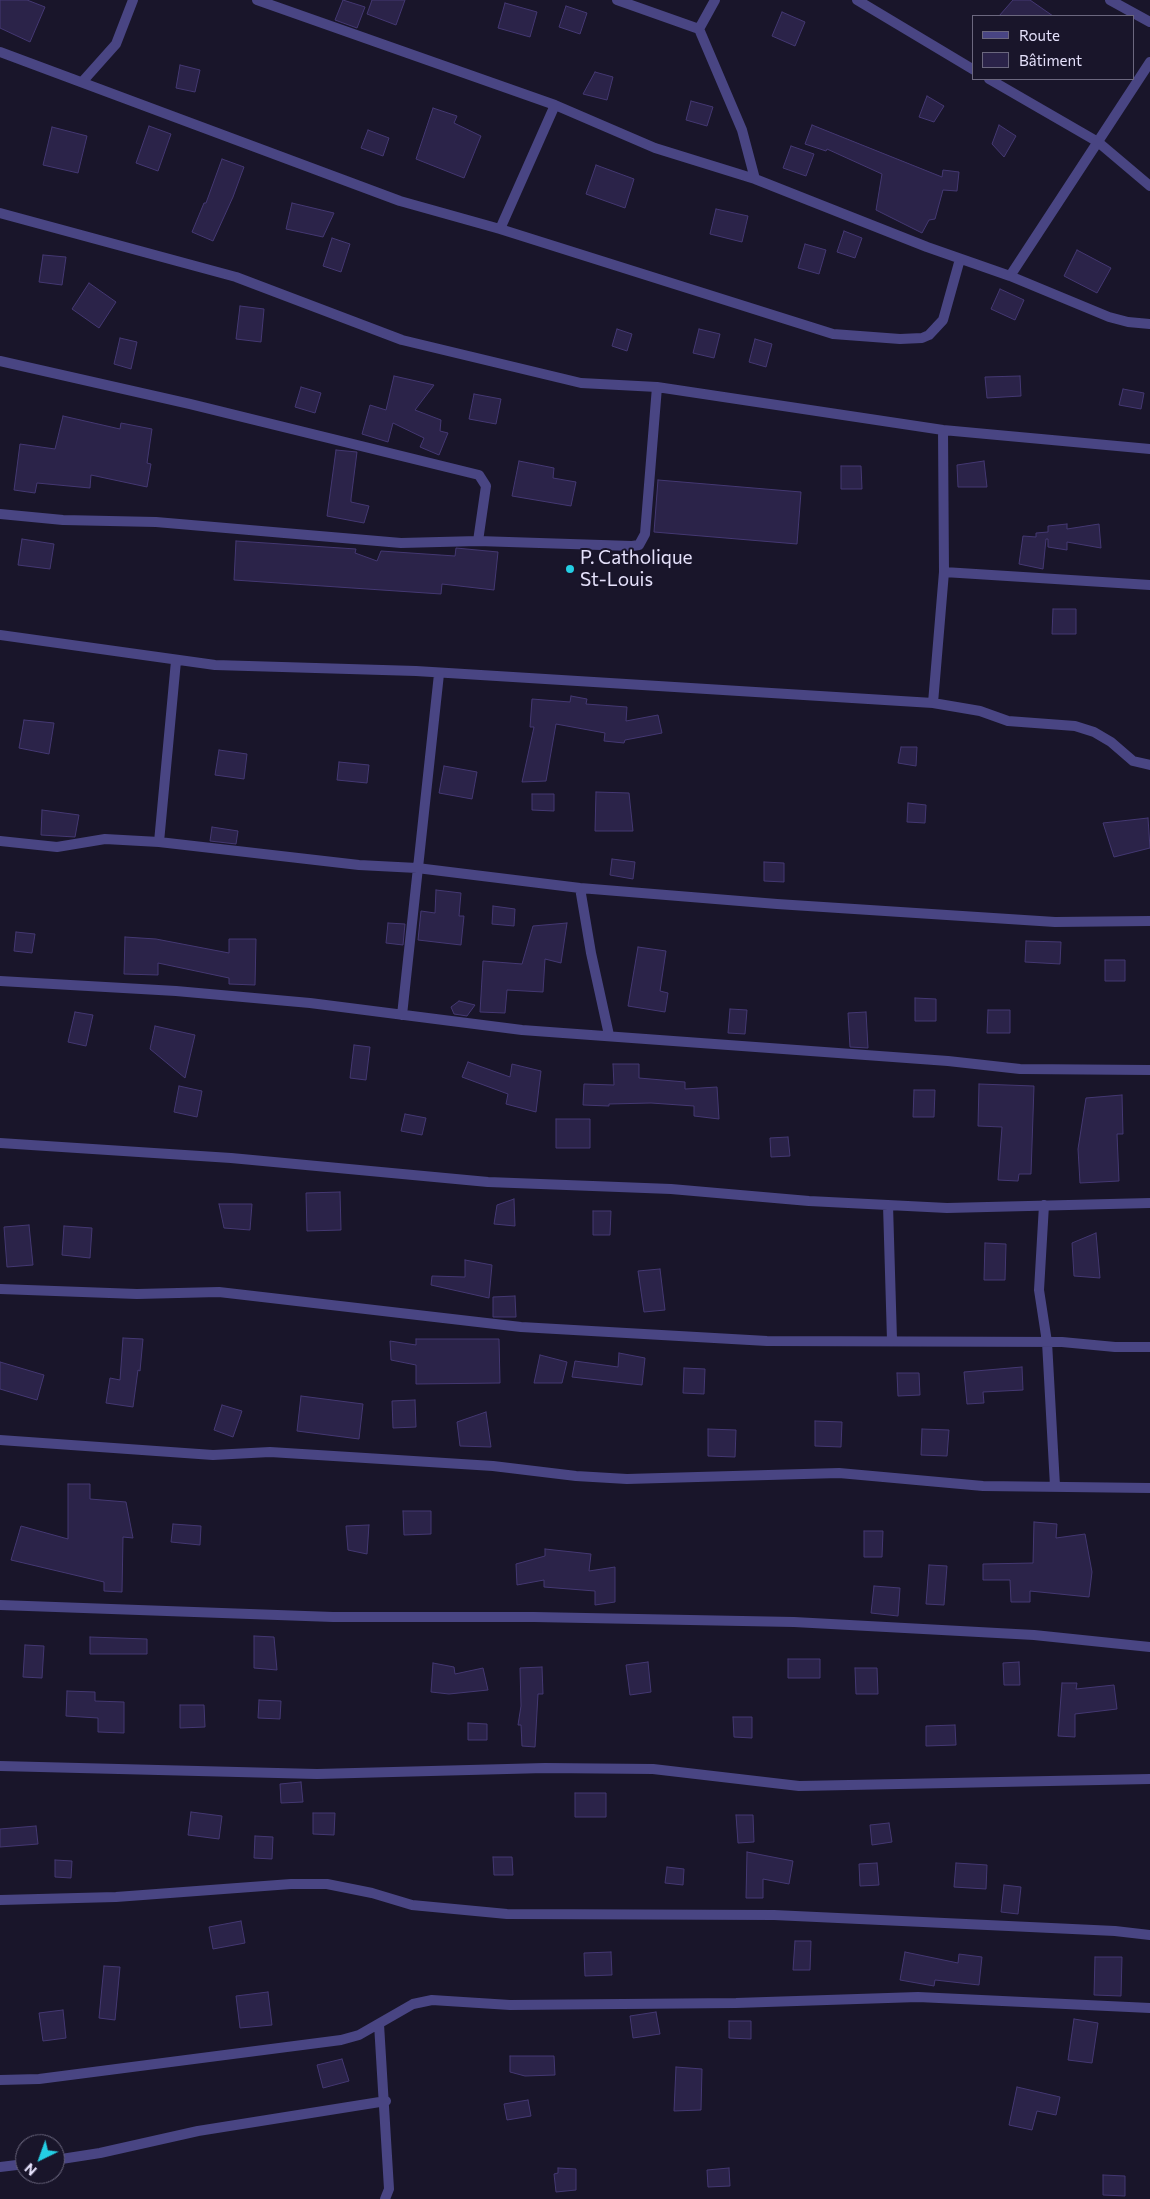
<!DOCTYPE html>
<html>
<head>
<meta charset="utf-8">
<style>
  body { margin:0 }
  #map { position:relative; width:1150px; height:2199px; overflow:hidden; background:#19152a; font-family:Commissioner,sans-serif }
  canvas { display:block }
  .legend { position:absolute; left:972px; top:15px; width:162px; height:65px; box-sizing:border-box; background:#19152a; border:1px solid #6b677e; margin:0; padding:6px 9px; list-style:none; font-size:15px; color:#e5e1fb }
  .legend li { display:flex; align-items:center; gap:10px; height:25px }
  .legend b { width:25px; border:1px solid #6b677e }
  .north { position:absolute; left:15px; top:2134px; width:50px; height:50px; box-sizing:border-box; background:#19152a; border:1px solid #6b677e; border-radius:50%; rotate:222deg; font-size:14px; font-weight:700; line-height:20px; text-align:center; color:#e5e1fb }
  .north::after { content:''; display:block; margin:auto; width:18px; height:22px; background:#24cee4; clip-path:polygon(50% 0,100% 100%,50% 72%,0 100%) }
</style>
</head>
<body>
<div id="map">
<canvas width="1150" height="2199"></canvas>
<ul class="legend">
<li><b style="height:6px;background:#494583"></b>Route</li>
<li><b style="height:14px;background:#2b2349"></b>Bâtiment</li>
</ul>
<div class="north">N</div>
</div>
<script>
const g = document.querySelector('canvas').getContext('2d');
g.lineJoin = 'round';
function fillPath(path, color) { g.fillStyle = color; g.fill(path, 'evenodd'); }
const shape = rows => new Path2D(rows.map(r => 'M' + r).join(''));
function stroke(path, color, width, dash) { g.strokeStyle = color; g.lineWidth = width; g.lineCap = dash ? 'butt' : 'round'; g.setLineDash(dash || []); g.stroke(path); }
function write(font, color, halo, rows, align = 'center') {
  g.font = font + ' Commissioner,sans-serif'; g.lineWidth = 4; g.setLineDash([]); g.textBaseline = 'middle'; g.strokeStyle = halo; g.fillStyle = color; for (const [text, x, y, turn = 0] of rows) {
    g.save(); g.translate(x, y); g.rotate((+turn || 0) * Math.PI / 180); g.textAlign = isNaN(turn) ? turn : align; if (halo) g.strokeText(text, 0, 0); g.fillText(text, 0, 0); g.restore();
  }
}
const building = shape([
  [0,0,27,0,45,7,30,42,0,28,0,0],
  [343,0,365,7,357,28,335,20,343,0],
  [372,0,405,0,396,25,367,14,372,0],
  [1013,0,1030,0,1053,16,999,16,1013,0],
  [505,3,537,12,530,37,498,28,505,3],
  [566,6,587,13,580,34,559,27,566,6],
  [782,12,805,22,795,46,772,36,782,12],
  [180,65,200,70,195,92,176,88,180,65],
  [595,72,613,77,607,100,583,94,595,72],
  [927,96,944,106,934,122,919,117,927,96],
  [691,101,713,107,707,126,686,120,691,101],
  [433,108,457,116,454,123,481,136,464,178,416,159,433,108],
  [812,125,942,177,943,170,959,172,957,191,943,190,935,219,929,220,922,233,876,210,882,174,827,149,826,151,805,144,812,125],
  [999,125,1016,136,1004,157,992,144,999,125],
  [149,126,171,134,158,171,136,163,149,126],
  [52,127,87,136,78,173,43,165,52,127],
  [368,130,389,138,383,156,361,148,368,130],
  [791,146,814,154,806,176,783,168,791,146],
  [222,159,244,167,233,197,213,241,192,232,204,203,206,203,222,159],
  [596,165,634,179,625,208,586,194,596,165],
  [292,203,334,213,323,237,286,229,292,203],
  [716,209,748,216,742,242,710,234,716,209],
  [844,231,862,238,855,258,837,252,844,231],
  [332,238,350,244,341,272,323,266,332,238],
  [805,244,826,250,819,274,798,268,805,244],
  [1077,250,1111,268,1097,293,1064,276,1077,250],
  [43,255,66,257,62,285,39,282,43,255],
  [89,283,116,302,99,328,72,309,89,283],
  [1000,289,1024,300,1015,320,991,309,1000,289],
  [240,306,264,309,261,342,236,339,240,306],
  [617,329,632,334,627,351,612,346,617,329],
  [699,329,720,334,714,358,693,353,699,329],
  [120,338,137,342,131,369,114,364,120,338],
  [755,339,772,344,766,367,749,362,755,339],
  [394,376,434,385,415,410,441,420,440,431,448,433,439,455,420,447,424,438,393,423,388,442,362,434,370,405,386,410,394,376],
  [1020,376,1021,396,987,398,985,377,1020,376],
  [301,387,321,393,315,413,295,407,301,387],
  [1123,389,1144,393,1141,409,1119,405,1123,389],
  [474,394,501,399,496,424,469,419,474,394],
  [63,416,120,429,121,423,152,429,147,463,151,464,147,487,91,475,90,488,37,483,35,493,14,490,20,444,55,449,63,416],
  [336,450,357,452,351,499,351,502,369,506,364,523,327,516,336,450],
  [519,461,554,468,553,478,576,482,571,506,512,496,519,461],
  [984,461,987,487,958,487,957,465,984,461],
  [841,466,861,466,862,489,841,489,841,466],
  [658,480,801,492,797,544,654,532,658,480],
  [1067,524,1067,529,1099,524,1101,548,1067,542,1067,550,1048,547,1048,539,1046,539,1043,569,1019,564,1023,536,1036,537,1036,533,1048,532,1048,526,1067,524],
  [22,539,54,544,50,569,18,565,22,539],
  [236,541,356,549,355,553,377,561,381,551,455,556,456,548,498,552,494,590,442,584,441,594,234,580,236,541],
  [1053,609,1076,609,1076,634,1052,634,1053,609],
  [571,696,587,699,586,704,627,707,626,721,658,715,662,733,625,740,624,743,604,741,605,733,556,724,546,781,522,782,534,727,530,727,532,699,570,702,571,696],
  [24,720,54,723,49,754,19,748,24,720],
  [901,747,917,747,916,766,898,763,901,747],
  [219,750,247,754,244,779,215,775,219,750],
  [339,762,369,765,367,783,337,780,339,762],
  [444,766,477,772,472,799,439,793,444,766],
  [596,792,629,793,633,831,595,831,596,792],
  [532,794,554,794,554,811,532,810,532,794],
  [908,803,926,805,925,823,907,822,908,803],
  [42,810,79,815,75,837,41,835,42,810],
  [1148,818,1150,848,1114,857,1103,823,1148,818],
  [212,827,238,831,236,844,210,841,212,827],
  [612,859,635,862,633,879,610,875,612,859],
  [764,862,784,863,784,882,764,881,764,862],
  [436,890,461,893,459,916,464,916,461,945,418,940,421,911,435,913,436,890],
  [493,906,515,909,514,926,492,924,493,906],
  [388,923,405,924,403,945,386,943,388,923],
  [567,923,561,963,545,959,543,992,507,990,505,1013,480,1012,483,961,522,964,533,926,567,923],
  [16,932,35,934,32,953,14,951,16,932],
  [125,937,156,939,229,953,229,939,256,939,255,985,229,984,229,978,158,963,158,975,124,974,125,937],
  [1026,941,1061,942,1060,964,1025,962,1026,941],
  [638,947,666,951,660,991,668,993,665,1012,628,1006,638,947],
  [1105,960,1125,960,1125,981,1105,981,1105,960],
  [915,998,936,999,936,1021,915,1021,915,998],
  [459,1001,475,1005,467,1016,454,1014,451,1007,459,1001],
  [730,1009,747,1010,745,1034,728,1033,730,1009],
  [988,1010,1010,1010,1010,1033,987,1033,988,1010],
  [75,1012,93,1015,86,1046,68,1042,75,1012],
  [866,1012,868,1048,850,1047,848,1013,866,1012],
  [155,1026,195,1035,185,1078,150,1049,155,1026],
  [354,1045,370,1047,366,1080,350,1078,354,1045],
  [468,1062,510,1077,512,1064,541,1071,536,1112,506,1104,508,1094,462,1077,468,1062],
  [613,1064,639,1064,639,1078,685,1082,685,1089,717,1087,719,1119,694,1116,694,1106,651,1103,609,1104,609,1106,583,1105,584,1084,614,1085,613,1064],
  [979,1084,1034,1086,1031,1174,1019,1174,1018,1181,998,1180,1002,1127,978,1126,979,1084],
  [179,1086,202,1091,197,1117,174,1112,179,1086],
  [914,1090,935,1090,934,1117,913,1117,914,1090],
  [1122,1095,1123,1134,1117,1134,1119,1181,1080,1183,1078,1149,1086,1098,1122,1095],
  [405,1114,426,1118,422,1135,401,1131,405,1114],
  [556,1119,590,1119,590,1148,556,1148,556,1119],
  [788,1137,790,1156,771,1157,770,1138,788,1137],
  [340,1192,341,1230,307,1231,306,1193,340,1192],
  [514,1199,515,1226,494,1224,497,1205,514,1199],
  [219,1204,252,1204,250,1230,224,1228,219,1204],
  [593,1211,611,1211,610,1235,593,1235,593,1211],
  [29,1225,33,1265,7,1267,4,1227,29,1225],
  [64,1226,92,1228,90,1258,62,1255,64,1226],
  [1096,1233,1100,1278,1074,1276,1072,1243,1096,1233],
  [985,1243,1006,1244,1005,1280,984,1280,985,1243],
  [465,1260,492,1265,489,1298,431,1285,432,1276,465,1277,465,1260],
  [660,1269,665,1310,644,1312,638,1271,660,1269],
  [515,1296,516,1317,493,1317,493,1297,515,1296],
  [123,1338,143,1339,140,1371,138,1370,133,1407,106,1403,110,1378,120,1380,123,1338],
  [416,1339,499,1339,500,1383,416,1384,416,1365,391,1360,390,1341,416,1345,416,1339],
  [619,1353,645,1358,642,1385,572,1377,575,1361,618,1367,619,1353],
  [540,1355,567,1362,562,1383,534,1383,540,1355],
  [0,1362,44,1375,37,1400,0,1389,0,1362],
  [1022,1367,1023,1390,983,1392,984,1403,967,1404,964,1372,1022,1367],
  [684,1368,705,1369,704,1394,683,1393,684,1368],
  [897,1373,919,1373,920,1395,898,1396,897,1373],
  [301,1396,363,1404,359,1439,297,1431,301,1396],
  [415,1400,416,1427,393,1428,392,1401,415,1400],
  [222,1405,242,1411,233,1437,214,1430,222,1405],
  [486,1412,491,1447,460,1446,457,1422,486,1412],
  [815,1421,842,1422,841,1447,815,1446,815,1421],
  [708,1429,736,1430,735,1457,708,1456,708,1429],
  [922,1429,949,1430,947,1456,921,1455,922,1429],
  [68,1484,90,1484,90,1499,126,1502,133,1538,123,1537,122,1592,104,1591,104,1582,11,1560,21,1526,68,1539,68,1484],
  [403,1511,431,1511,431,1534,404,1535,403,1511],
  [1034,1522,1057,1524,1056,1538,1085,1534,1092,1572,1089,1597,1030,1591,1030,1602,1011,1602,1010,1580,983,1580,983,1564,1033,1563,1034,1522],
  [173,1524,201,1526,200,1545,171,1542,173,1524],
  [369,1525,367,1554,348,1550,346,1526,369,1525],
  [864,1531,883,1531,882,1557,864,1557,864,1531],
  [545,1549,591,1554,589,1571,615,1567,615,1602,595,1605,595,1591,544,1587,544,1580,517,1585,516,1564,545,1556,545,1549],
  [929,1565,947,1566,944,1605,926,1604,929,1565],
  [874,1586,900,1588,898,1616,871,1613,874,1586],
  [254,1636,274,1637,277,1670,254,1668,254,1636],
  [90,1637,147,1639,147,1654,90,1654,90,1637],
  [25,1645,44,1646,42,1678,23,1677,25,1645],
  [788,1659,820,1659,820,1678,788,1678,788,1659],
  [648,1662,651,1692,630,1695,626,1665,648,1662],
  [1019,1662,1020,1685,1004,1685,1003,1663,1019,1662],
  [433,1663,454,1667,455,1674,483,1668,488,1690,449,1694,431,1692,433,1663],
  [542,1667,543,1694,538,1694,535,1747,522,1746,521,1725,518,1725,521,1706,520,1668,542,1667],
  [855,1668,877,1668,878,1694,856,1694,855,1668],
  [1062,1683,1077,1683,1076,1689,1114,1685,1117,1709,1075,1714,1075,1737,1058,1736,1062,1683],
  [67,1691,95,1692,95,1701,124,1702,124,1733,98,1732,98,1718,66,1716,67,1691],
  [259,1700,281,1701,280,1719,258,1718,259,1700],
  [180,1705,204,1705,205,1727,180,1728,180,1705],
  [733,1717,752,1717,752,1738,734,1737,733,1717],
  [468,1723,487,1724,487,1740,468,1740,468,1723],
  [955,1725,956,1745,926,1746,926,1726,955,1725],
  [301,1782,303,1802,281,1803,280,1784,301,1782],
  [575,1793,606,1793,606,1817,575,1817,575,1793],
  [191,1812,222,1816,219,1839,188,1835,191,1812],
  [313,1813,335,1813,334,1835,313,1834,313,1813],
  [736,1815,753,1815,754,1842,738,1843,736,1815],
  [889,1823,892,1842,872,1845,870,1825,889,1823],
  [36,1826,38,1844,0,1847,0,1829,36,1826],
  [255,1836,273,1837,272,1859,254,1858,255,1836],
  [747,1852,793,1861,789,1884,763,1879,763,1898,746,1898,747,1852],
  [493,1857,512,1857,513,1875,494,1875,493,1857],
  [55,1860,72,1861,71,1878,55,1877,55,1860],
  [877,1863,879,1885,860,1886,859,1864,877,1863],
  [956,1863,987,1865,986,1889,954,1887,956,1863],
  [667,1867,684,1869,683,1885,665,1883,667,1867],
  [1004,1885,1021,1887,1018,1914,1001,1912,1004,1885],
  [241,1921,245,1943,213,1949,209,1927,241,1921],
  [795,1941,811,1941,810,1970,793,1970,795,1941],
  [611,1952,612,1975,585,1976,584,1953,611,1952],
  [905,1952,958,1963,959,1954,982,1957,979,1985,935,1980,934,1986,900,1980,905,1952],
  [1095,1957,1122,1957,1121,1996,1094,1995,1095,1957],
  [104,1966,120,1967,115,2020,99,2018,104,1966],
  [268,1992,272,2025,240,2028,236,1996,268,1992],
  [63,2010,66,2038,43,2041,39,2013,63,2010],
  [656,2012,660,2034,633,2038,630,2016,656,2012],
  [1074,2019,1098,2023,1092,2063,1068,2060,1074,2019],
  [729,2021,751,2021,751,2039,729,2038,729,2021],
  [510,2056,554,2056,555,2075,525,2076,510,2072,510,2056],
  [342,2059,349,2081,323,2088,317,2065,342,2059],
  [676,2067,702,2069,701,2110,674,2111,676,2067],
  [1017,2087,1060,2097,1056,2115,1037,2111,1032,2130,1009,2125,1017,2087],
  [528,2100,531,2116,507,2120,504,2104,528,2100],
  [558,2168,576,2169,576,2190,556,2192,554,2174,558,2173,558,2168],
  [729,2168,730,2186,708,2187,707,2170,729,2168],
  [1103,2175,1125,2176,1125,2196,1103,2195,1103,2175]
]);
fillPath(building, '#2b2349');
stroke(building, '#443872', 1);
stroke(shape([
  [257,0,555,105,655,148,755,179,927,247,1010,276,1109,317,1128,322,1150,324],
  [617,0,699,29,742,130,755,179],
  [857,0,974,70],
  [1110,0,1150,22],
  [699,29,715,0],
  [0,52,400,201,500,229,833,334,900,339,922,338,929,335,943,320,960,259],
  [989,79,1098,142,1150,186],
  [83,81,116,44,133,0],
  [0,213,236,277,402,340,581,383,657,387],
  [500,229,555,105],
  [1010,276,1150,62],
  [0,361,190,404,479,475,486,486,478,541],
  [943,430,944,572,1150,585],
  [0,514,63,520,156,522,401,543,478,541,632,546,639,545,645,534,657,387,943,430,1150,449],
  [0,635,215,665,416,671,933,703,980,711,1008,721,1075,726,1094,732,1111,742,1133,761,1150,765],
  [933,703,944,572],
  [0,841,57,847,105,839,159,842,359,865,417,868,580,888,777,904,1055,922,1150,921],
  [159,842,176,661],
  [580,888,591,953,609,1035],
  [0,981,176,991,310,1003,522,1030,948,1061,1020,1069,1150,1070],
  [402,1015,439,674],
  [0,1143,231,1158,488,1182,671,1189,809,1201,947,1208,1150,1203],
  [888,1205,892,1340],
  [1044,1205,1039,1290,1047,1342,1055,1486],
  [0,1289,137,1294,219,1292,521,1327,767,1341,1062,1342,1115,1347,1150,1347],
  [0,1440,213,1455,270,1452,493,1466,576,1476,627,1479,839,1473,983,1486,1150,1488],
  [0,1605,333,1617,534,1617,794,1622,1034,1635,1150,1647],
  [0,1766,317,1774,545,1768,653,1769,799,1786,1150,1779],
  [0,1900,116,1897,291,1884,327,1884,372,1893,412,1905,507,1914,774,1915,1115,1931,1150,1935],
  [379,2024,389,2189,385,2199],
  [0,2080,39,2079,341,2040,359,2035,413,2004,432,2000,510,2005,736,2003,918,1997,1150,2008],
  [55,2160,100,2153,198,2131,386,2101],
  [0,2167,25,2164]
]), '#494583', 10);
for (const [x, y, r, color] of [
  [570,569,5,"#24cee4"]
]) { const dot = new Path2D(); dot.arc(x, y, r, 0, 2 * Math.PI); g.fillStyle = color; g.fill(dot); stroke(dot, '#19152a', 2); }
write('19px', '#e5e1fb', '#19152a', [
  ["P. Catholique",580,558],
  ["St-Louis",580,580]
], 'left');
</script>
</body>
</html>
